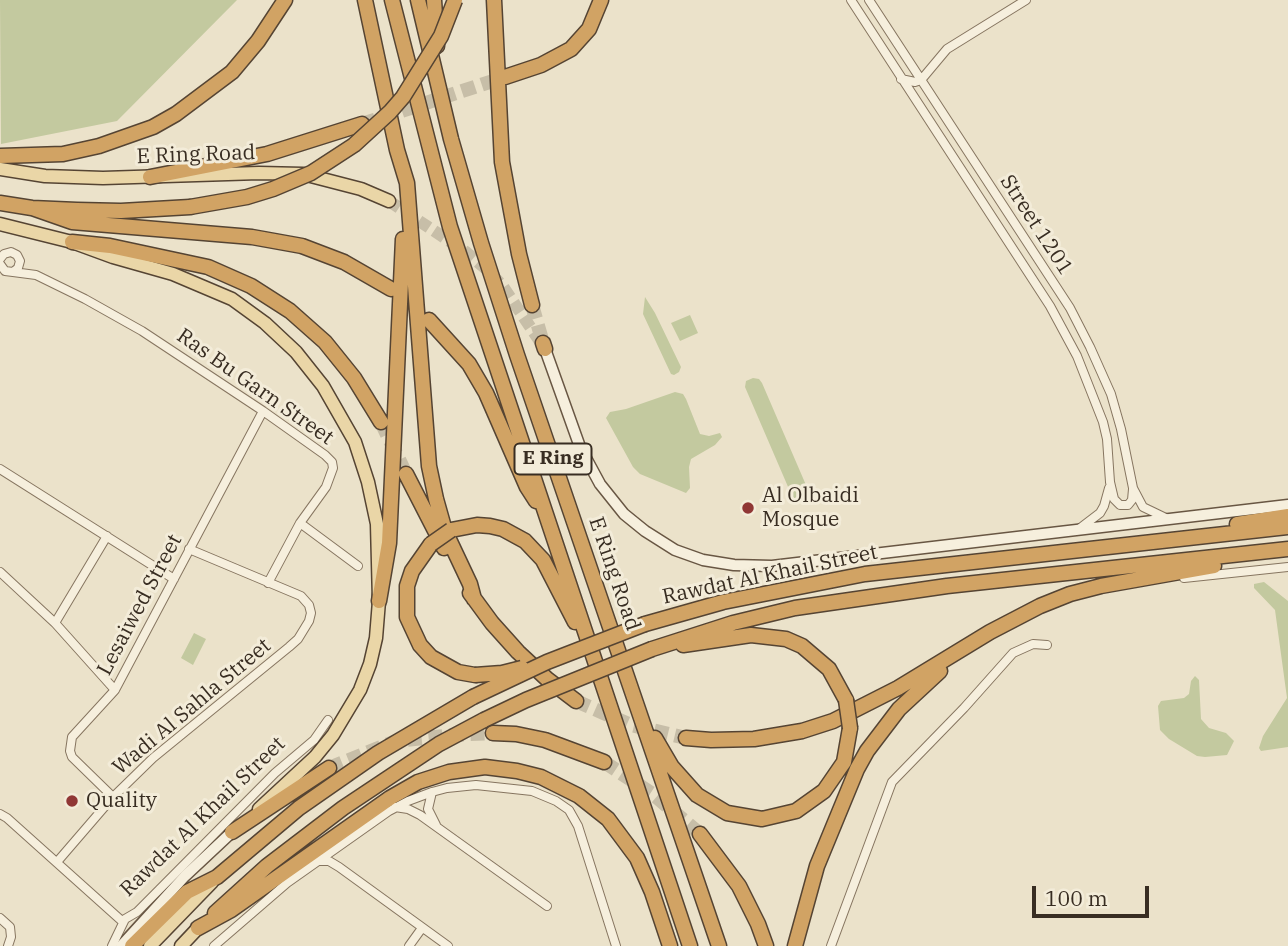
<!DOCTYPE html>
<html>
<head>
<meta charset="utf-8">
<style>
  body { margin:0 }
  #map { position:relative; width:1288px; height:946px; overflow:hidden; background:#ebe2ca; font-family:"IBM Plex Serif",serif }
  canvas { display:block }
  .scale { position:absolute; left:1032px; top:886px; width:117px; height:32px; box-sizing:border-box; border:4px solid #382d22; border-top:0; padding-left:9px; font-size:21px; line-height:24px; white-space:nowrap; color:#382d22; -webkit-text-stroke:5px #f3ecd9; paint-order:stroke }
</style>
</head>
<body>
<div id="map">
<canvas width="1288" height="946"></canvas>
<div class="scale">100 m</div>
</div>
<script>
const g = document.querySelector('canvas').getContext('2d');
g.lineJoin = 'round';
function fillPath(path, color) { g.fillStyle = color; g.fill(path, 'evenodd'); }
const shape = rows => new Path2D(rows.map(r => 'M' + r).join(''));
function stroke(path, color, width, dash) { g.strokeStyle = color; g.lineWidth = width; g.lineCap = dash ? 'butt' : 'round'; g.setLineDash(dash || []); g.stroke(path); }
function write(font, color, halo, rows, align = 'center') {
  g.font = font + ' "IBM Plex Serif",serif'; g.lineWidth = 6; g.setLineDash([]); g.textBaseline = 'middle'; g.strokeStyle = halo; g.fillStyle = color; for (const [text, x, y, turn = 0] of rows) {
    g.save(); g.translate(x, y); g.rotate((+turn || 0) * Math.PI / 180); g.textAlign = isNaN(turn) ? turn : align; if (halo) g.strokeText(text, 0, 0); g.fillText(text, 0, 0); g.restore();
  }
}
fillPath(shape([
  [0,0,237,0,117,121,1,144],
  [645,297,655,313,681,367,679,372,674,375,671,374,643,314],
  [690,315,698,333,680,341,671,323],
  [753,378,759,379,762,383,809,492,810,498,806,503,798,502,792,496,745,387,746,381],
  [675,392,683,394,686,399,700,434,709,436,720,433,722,437,715,445,691,459,689,467,690,488,686,493,640,474,633,467,606,418,610,412,626,409],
  [1264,582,1288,601,1288,747,1261,751,1259,748,1263,736,1287,698,1275,610,1254,588,1254,584],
  [194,633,206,639,193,665,181,658],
  [1195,676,1199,680,1201,719,1209,728,1226,733,1234,741,1227,755,1205,757,1197,756,1169,739,1160,730,1158,706,1161,701,1184,698,1189,694,1191,681]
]), '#c3c99f');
stroke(shape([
  [389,201,466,252,486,269,502,285,541,343]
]), '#c7bea8', 12, [12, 6]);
stroke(shape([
  [362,124,505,77],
  [532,305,543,343],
  [381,422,406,474],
  [576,701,631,725,686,738],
  [604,762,654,795,700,834],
  [329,768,396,741,453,735,493,733]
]), '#c7bea8', 14, [14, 7]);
const street = shape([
  [851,0,1050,306,1077,356,1103,422,1107,439,1110,482,1114,499,1120,505,1128,505,1132,500,1133,489],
  [869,0,1070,308,1090,347,1111,394,1121,429,1133,488,1143,507,1168,519],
  [901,79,915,82,921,80,947,49,1026,0],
  [0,259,4,254,11,252,17,255,20,261,18,268,13,272,5,271,0,264],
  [13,272,36,275,85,299,142,331,263,411,325,455,332,462,333,468,326,487,300,523,268,583],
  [0,469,174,579],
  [300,523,358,566],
  [1079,529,1100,513,1104,506,1109,488],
  [0,572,55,623,115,690],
  [1184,578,1288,567],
  [55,623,107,536],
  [432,792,428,809,436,825],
  [113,797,72,757,70,751,72,737,115,690,263,411],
  [395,807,408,809,420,815,547,906],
  [0,814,7,818,123,922],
  [317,861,329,861,339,867,448,946],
  [57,862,113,797,153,758,289,647,298,639,309,621,311,613,309,605,301,596,189,549],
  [0,918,10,927,11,937,8,946],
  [112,946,125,919,137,912,275,773,314,740,328,720],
  [214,946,287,883,389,811,408,801,432,792,447,788,476,785,532,791,556,801,569,810,578,826,616,946],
  [409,946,422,928],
  [831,946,892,782,964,708,1013,653,1033,644,1047,645]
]);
const secondary = shape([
  [545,349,580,447,600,484,624,514,645,531,675,550,703,560,734,565,772,566,1288,505],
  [121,946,185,876,232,832]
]);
const primary = shape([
  [0,169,45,176,103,178,259,173,303,174,361,189,389,201],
  [0,224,72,242,113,257,173,274,232,299,265,323,296,352,323,386,355,442,368,482,377,524,379,601,376,638,370,664,360,690,333,735,315,757,259,809],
  [150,946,212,882],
  [181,946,198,928]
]);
const highway = shape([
  [365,0,397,150,407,183,429,466,436,499,445,531,470,584,474,599],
  [392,0,450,227,690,946],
  [418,0,451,139,481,243,517,355,719,946],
  [434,0,437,46],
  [494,0,502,162,519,254,532,305],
  [505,77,541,65,571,49,589,29,601,0],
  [0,156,63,154,99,146,153,127,176,114,232,72,258,41,285,0],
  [150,177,267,154,362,124],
  [0,203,32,208,77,210,121,211,190,207],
  [32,208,72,222,252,237,302,246,344,262,391,289],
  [72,242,110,246,208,267,251,286,290,311,325,342,354,378,381,422],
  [429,320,469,364,486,393,527,487,536,501],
  [543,343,545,349],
  [406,474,444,548],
  [1237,524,1288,516],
  [451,530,477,525,490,526,503,529,525,541,543,560,575,622],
  [431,544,412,571,407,586,407,617,420,645,431,657,458,672,475,675],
  [470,593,492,623,518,652,547,679,576,701],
  [379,601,389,543,403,239],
  [645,624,723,602,865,574,1288,527],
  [683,645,751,635,786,639,802,646,829,669,846,700],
  [652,649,733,623,795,608,947,586,1288,549],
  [493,733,516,734,545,740,604,762],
  [655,738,672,767,697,795,727,813,762,819,796,811,824,791,844,762,850,728],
  [686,738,711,740,754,739,802,731,833,721,898,688,990,632,1040,606,1070,594,1101,586,1214,566],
  [232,832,329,768],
  [700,834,739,886,758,924,766,946],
  [215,913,267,866,343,808,439,744,484,720],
  [198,928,231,910,390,798,418,782,449,772,485,767,517,771,541,777,579,796,608,819,637,858,652,892,670,946],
  [132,946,187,892,217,877,299,808,378,753,473,697],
  [795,946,817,866,857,769,867,751,899,709,940,671]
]);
stroke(street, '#867560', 10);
stroke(secondary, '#685643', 13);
stroke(primary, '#543', 15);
stroke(highway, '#543', 17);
stroke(street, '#f6efdd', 8);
stroke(secondary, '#f6efdd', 10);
stroke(primary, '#ead6a7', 12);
stroke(highway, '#d1a364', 14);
const highwayBridge = shape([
  [190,207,247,197,273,189,311,173,354,145,390,112,403,97,441,36,455,0],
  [431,544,451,530],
  [475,675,502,673,522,668],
  [473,697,547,662,645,624],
  [846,700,850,728],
  [484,720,526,700,652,649]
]);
stroke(highwayBridge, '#543', 17, []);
stroke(highwayBridge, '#d1a364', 14);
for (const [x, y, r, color] of [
  [748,508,7,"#903735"],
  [72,801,7,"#903735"]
]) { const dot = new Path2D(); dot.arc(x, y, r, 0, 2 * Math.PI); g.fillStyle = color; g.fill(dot); stroke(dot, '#f3ecd9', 2.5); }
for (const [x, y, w] of [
  [553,459,77]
]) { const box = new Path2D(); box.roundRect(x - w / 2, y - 15.5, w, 31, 5); g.fillStyle = '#f3ecd9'; g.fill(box); stroke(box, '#382d22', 2); }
write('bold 19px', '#382d22', null, [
  ["E Ring",553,459]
]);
write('21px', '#382d22', '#f3ecd9', [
  ["E Ring Road",196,155,-2],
  ["Street 1201",1036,225,57],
  ["Ras Bu Garn Street",255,387,35],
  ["E Ring Road",614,574,71],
  ["Rawdat Al Khail Street",770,575,-12],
  ["Lesaiwed Street",140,605,-62],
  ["Wadi Al Sahla Street",192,707,-40],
  ["Rawdat Al Khail Street",203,817,-44]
]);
write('21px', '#382d22', '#f3ecd9', [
  ["Al Olbaidi",762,496],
  ["Mosque",762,520],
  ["Quality",86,801]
], 'left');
</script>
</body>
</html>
